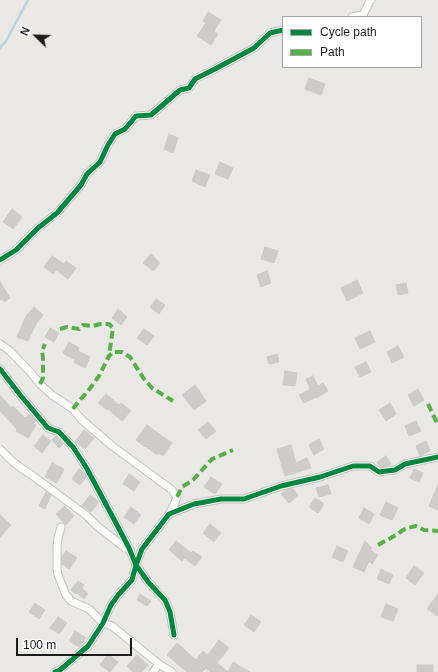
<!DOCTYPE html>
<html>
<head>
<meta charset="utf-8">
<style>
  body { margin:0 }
  #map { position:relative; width:438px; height:672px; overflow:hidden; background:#eae8e5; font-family:Helvetica,sans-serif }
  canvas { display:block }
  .legend { position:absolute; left:282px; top:16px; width:140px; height:52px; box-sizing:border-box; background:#fff; border:1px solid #a4a4a4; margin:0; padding:5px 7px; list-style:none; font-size:12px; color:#1c1c1c }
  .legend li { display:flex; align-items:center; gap:8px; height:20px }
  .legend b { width:20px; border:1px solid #a4a4a4 }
  .north { position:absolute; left:16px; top:16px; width:40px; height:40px; -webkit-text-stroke:3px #fff; paint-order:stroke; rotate:293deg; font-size:11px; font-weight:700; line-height:16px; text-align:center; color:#1c1c1c }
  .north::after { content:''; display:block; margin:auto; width:14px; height:18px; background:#1c1c1c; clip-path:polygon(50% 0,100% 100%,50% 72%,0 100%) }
  .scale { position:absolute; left:16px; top:638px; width:116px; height:18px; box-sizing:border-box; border:2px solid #1c1c1c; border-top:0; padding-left:5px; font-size:12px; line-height:14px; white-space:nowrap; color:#1c1c1c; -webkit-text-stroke:3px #fff; paint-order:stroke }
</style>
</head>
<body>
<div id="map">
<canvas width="438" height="672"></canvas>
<ul class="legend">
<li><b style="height:5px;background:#00873e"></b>Cycle path</li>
<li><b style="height:5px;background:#55b145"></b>Path</li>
</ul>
<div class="north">N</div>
<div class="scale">100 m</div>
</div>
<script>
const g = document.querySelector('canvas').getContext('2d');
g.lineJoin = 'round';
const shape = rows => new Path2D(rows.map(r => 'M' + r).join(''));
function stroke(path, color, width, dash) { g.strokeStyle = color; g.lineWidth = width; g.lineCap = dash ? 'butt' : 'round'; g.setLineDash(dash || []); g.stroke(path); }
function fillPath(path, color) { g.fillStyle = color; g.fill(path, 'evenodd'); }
stroke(shape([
  [0,48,6,41,28,0]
]), '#b9d4dc', 2.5);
const building = shape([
  [208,12,221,20,214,31,218,34,211,45,197,36,206,23,203,21,208,12],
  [309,78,325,84,321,95,305,89,309,78],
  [169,134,178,138,173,153,164,149,169,134],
  [220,162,233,168,228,179,215,174,220,162],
  [196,170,210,175,205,187,192,181,196,170],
  [12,209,22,217,13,229,3,222,12,209],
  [265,247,278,251,274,263,261,259,265,247],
  [151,254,160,263,153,271,143,263,151,254],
  [52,256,64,264,66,261,76,268,68,279,56,270,53,274,44,267,52,256],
  [267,271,271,283,261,287,257,275,267,271],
  [357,280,363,293,347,301,341,288,357,280],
  [0,282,10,298,4,302,2,299,0,300,0,282],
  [406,283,408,293,398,295,396,285,406,283],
  [156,299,165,305,159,314,150,307,156,299],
  [34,307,43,315,36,324,28,341,17,337,26,316,34,307],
  [118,309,127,317,121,325,112,318,118,309],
  [50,328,59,333,54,342,45,337,50,328],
  [144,329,154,336,147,345,137,338,144,329],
  [370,331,375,342,360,349,355,338,370,331],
  [69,342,79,348,78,351,90,357,85,368,74,362,75,360,63,353,69,342],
  [398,346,404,357,392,363,387,352,398,346],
  [277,354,279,362,269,364,267,357,277,354],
  [366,362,371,372,360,377,355,367,366,362],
  [285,371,297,373,295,386,283,385,285,371],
  [313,376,318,386,323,383,328,391,317,398,316,397,304,403,299,395,311,389,310,389,306,379,313,376],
  [195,385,206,401,194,410,182,395,195,385],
  [418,389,424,400,414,406,408,395,418,389],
  [106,394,119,405,121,403,131,411,122,421,108,409,107,410,98,403,106,394],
  [0,395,11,408,13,406,25,418,30,414,36,421,33,424,36,425,28,438,16,431,17,429,0,411,0,395],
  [390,403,396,414,386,421,379,410,390,403],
  [416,421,421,431,409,436,405,426,416,421],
  [208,422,216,431,206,439,198,430,208,422],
  [147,425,172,443,163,456,158,453,157,455,145,446,145,447,136,440,147,425],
  [84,430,94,438,85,449,75,442,84,430],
  [43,435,51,441,42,453,34,446,43,435],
  [56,436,63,444,59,448,52,440,56,436],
  [319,439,324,449,314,455,309,445,319,439],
  [426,441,430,451,420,456,416,446,426,441],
  [291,445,296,463,307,458,311,468,285,476,277,449,291,445],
  [386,456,391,464,388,466,380,467,377,462,386,456],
  [52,463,64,469,57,483,45,477,52,463],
  [79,469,82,471,86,477,80,485,72,479,79,469],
  [414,469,423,473,419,482,410,478,414,469],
  [129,474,140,482,134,491,123,484,129,474],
  [211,477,222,484,215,494,204,487,211,477],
  [328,485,331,494,319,497,316,488,328,485],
  [438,485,438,510,429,506,438,485],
  [292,488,298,495,289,503,281,494,286,490,292,488],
  [46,492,51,495,45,509,39,506,46,492],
  [90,495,99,502,91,512,82,506,90,495],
  [315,498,324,504,318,513,309,507,315,498],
  [386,502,398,508,392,520,380,515,386,502],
  [65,506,74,516,66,525,56,514,65,506],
  [131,507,141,515,134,524,124,517,131,507],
  [364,508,374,514,369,524,359,518,364,508],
  [0,515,11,525,0,537,0,515],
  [210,524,221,533,214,542,203,533,210,524],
  [176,541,191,553,193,551,202,557,195,566,184,558,182,561,169,550,176,541],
  [365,541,372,548,370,550,378,555,372,564,369,561,364,572,353,567,365,541],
  [337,546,348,551,343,562,332,557,337,546],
  [66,551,77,558,69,569,62,564,62,557,66,551],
  [414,566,424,573,415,585,406,578,414,566],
  [381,569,393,575,389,584,377,579,381,569],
  [78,581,84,585,82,588,88,594,84,599,77,593,76,594,71,590,78,581],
  [140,594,151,601,147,606,137,600,140,594],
  [438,594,438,616,427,609,438,594],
  [35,603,45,610,39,619,29,612,35,603],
  [386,604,398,609,393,621,381,617,386,604],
  [251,615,261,622,254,632,244,625,251,615],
  [58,617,67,623,59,634,50,628,58,617],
  [75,631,86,638,79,647,69,641,75,631],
  [219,640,229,648,217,663,228,672,233,662,250,672,210,672,206,668,202,672,187,672,167,655,177,643,196,660,203,651,208,655,219,640],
  [108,654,118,662,110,672,100,665,108,654],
  [137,655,148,665,142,672,133,672,127,666,137,655],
  [417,665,433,665,433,672,417,672,417,665]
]);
fillPath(building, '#ceccca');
stroke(building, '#cdcac6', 1);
const street = shape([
  [352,17,363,15,370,1,371,0],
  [0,260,16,250,38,228,57,213,81,185,87,174,100,162,108,145,115,134,125,129,136,116,151,115,180,90,189,88,195,79,215,69,254,48,270,33,283,30],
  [0,344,10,351,32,374,40,384,52,395,73,409,81,419,111,445,172,490,177,497,174,505,169,514],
  [0,369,21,396,48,428,59,432,73,447,86,467,117,525,129,548,136,565,149,583,165,600,170,612,174,635],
  [0,449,12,461,21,468,33,476,86,515,96,525,125,548,129,548],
  [61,527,58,538,57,546,57,569,58,575,66,595,71,601,89,609,103,623,112,626,159,664,172,672],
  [55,672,60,670,88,646,103,623,111,605,119,594,132,580,136,565,142,549,169,514,194,504,221,499,244,499,281,486,320,477,353,466,370,466,379,472,395,470,405,464,438,457],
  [153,672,159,664]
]);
stroke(street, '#c3c2c1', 9);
stroke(street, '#fcfcfb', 7);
stroke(shape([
  [60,329,67,327,79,329,83,325,93,326,100,324,109,324,113,328,109,356],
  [40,384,43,378,43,358,42,351,45,344],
  [428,404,438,425],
  [73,409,78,402,88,391,99,376,109,356,113,352,122,352,130,357,144,379,152,388,173,401],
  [177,497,182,487,193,480,212,459,233,450],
  [378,545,396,535,403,530,408,528,416,526,424,530,438,531]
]), '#55b145', 4, [8, 4]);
stroke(shape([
  [0,260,16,250,38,228,57,213,81,185,87,174,100,162,108,145,115,134,125,129,136,116,151,115,180,90,189,88,195,79,215,69,254,48,270,33,283,30],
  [0,369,21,396,48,428,59,432,73,447,86,467,117,525,129,548,136,565,149,583,165,600,170,612,174,635],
  [55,672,60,670,88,646,103,623,111,605,119,594,132,580,136,565,142,549,169,514,194,504,221,499,244,499,281,486,320,477,353,466,370,466,379,472,395,470,405,464,438,457]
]), '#00873e', 5);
</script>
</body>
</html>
